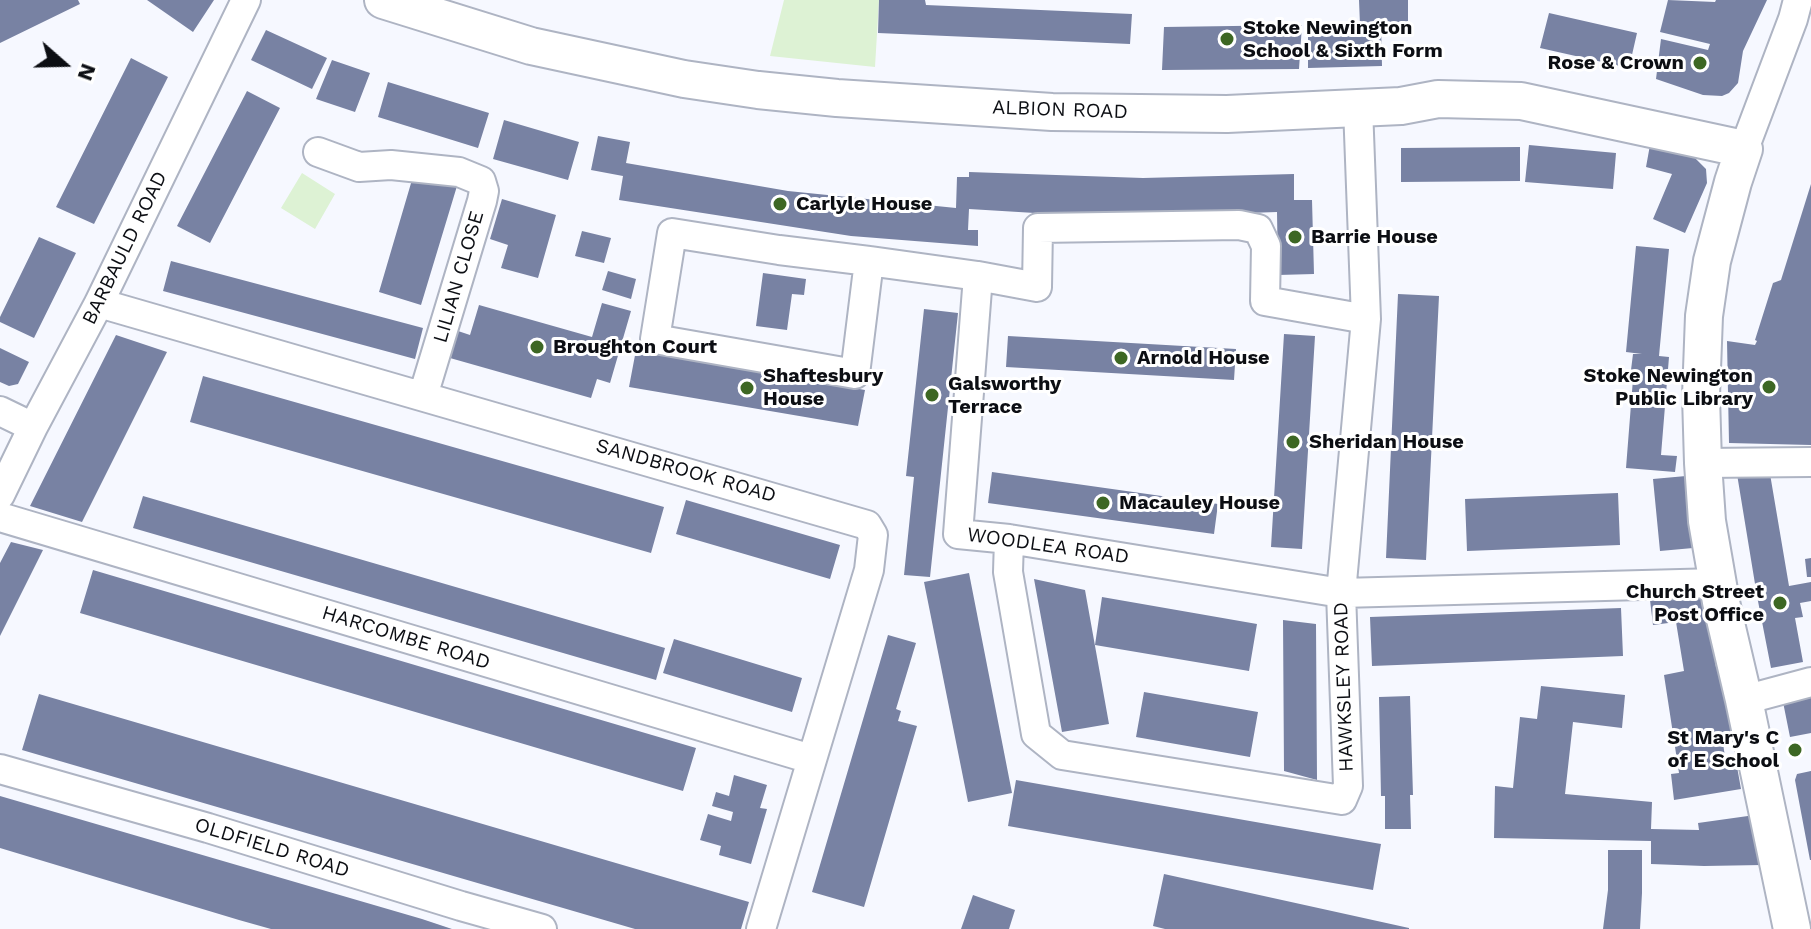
<!DOCTYPE html>
<html>
<head>
<meta charset="utf-8">
<style>
  body { margin:0 }
  #map { position:relative; width:1811px; height:929px; overflow:hidden; background:#f6f8ff; font-family:"Work Sans",sans-serif }
  canvas { display:block }
  .north { position:absolute; left:24px; top:24px; width:80px; height:80px; -webkit-text-stroke:6px #fff; paint-order:stroke; rotate:110deg; font-size:22px; font-weight:700; line-height:32px; text-align:center; color:#0c0e13 }
  .north::after { content:''; display:block; margin:auto; width:28px; height:36px; background:#0c0e13; clip-path:polygon(50% 0,100% 100%,50% 72%,0 100%) }
</style>
</head>
<body>
<div id="map">
<canvas width="1811" height="929"></canvas>
<div class="north">N</div>
</div>
<script>
const g = document.querySelector('canvas').getContext('2d');
g.lineJoin = 'round';
function fillPath(path, color) { g.fillStyle = color; g.fill(path, 'evenodd'); }
const shape = rows => new Path2D(rows.map(r => 'M' + r).join(''));
function stroke(path, color, width, dash) { g.strokeStyle = color; g.lineWidth = width; g.lineCap = dash ? 'butt' : 'round'; g.setLineDash(dash || []); g.stroke(path); }
function write(font, color, halo, rows, align = 'center') {
  g.font = font + ' "Work Sans",sans-serif'; g.lineWidth = 6; g.setLineDash([]); g.textBaseline = 'middle'; g.strokeStyle = halo; g.fillStyle = color; for (const [text, x, y, turn = 0] of rows) {
    g.save(); g.translate(x, y); g.rotate((+turn || 0) * Math.PI / 180); g.textAlign = isNaN(turn) ? turn : align; if (halo) g.strokeText(text, 0, 0); g.fillText(text, 0, 0); g.restore();
  }
}
fillPath(shape([
  [784,0,879,0,875,67,770,56],
  [302,173,335,194,315,229,281,208]
]), '#ddf2d4');
fillPath(shape([
  [0,0,78,0,80,4,0,43],
  [147,0,214,0,193,32],
  [879,0,925,0,926,5,1132,14,1130,44,878,33],
  [1359,0,1408,0,1408,22,1381,23,1382,66,1308,68,1308,26,1360,25],
  [1668,0,1715,2,1716,0,1767,0,1743,51,1738,83,1729,93,1722,96,1703,95,1656,79,1661,39,1708,50,1710,44,1660,32],
  [1549,13,1637,33,1629,68,1540,48],
  [1302,25,1299,69,1162,70,1164,27],
  [266,30,327,58,312,89,251,60],
  [131,58,168,77,94,224,56,207],
  [332,60,370,73,355,112,316,99],
  [388,82,489,113,478,148,378,117],
  [247,91,280,108,210,243,177,226],
  [504,120,579,142,568,180,493,159],
  [598,136,630,142,626,163,788,191,956,208,957,177,969,177,969,172,1143,178,1294,174,1294,200,1312,200,1314,274,1278,275,1277,212,1160,216,1035,213,969,209,968,230,978,230,978,246,851,236,619,200,623,176,591,170],
  [1529,145,1616,153,1613,189,1525,182],
  [1650,145,1695,158,1706,169,1707,183,1685,233,1653,219,1672,174,1646,167],
  [1520,147,1520,181,1401,182,1401,148],
  [414,173,457,186,421,305,379,292],
  [1811,184,1811,445,1729,443,1727,341,1755,345,1757,341,1755,340,1773,283,1781,280],
  [502,199,556,215,538,278,501,268,508,245,490,239],
  [582,231,611,238,604,263,575,256],
  [39,237,76,253,34,338,0,322,0,317],
  [1636,246,1669,249,1659,356,1669,357,1661,455,1677,456,1675,472,1626,468,1633,379,1630,378,1633,354,1642,354,1626,352],
  [171,261,423,328,415,359,163,291],
  [608,271,636,279,631,299,602,290],
  [763,273,806,279,804,295,792,294,787,330,756,326],
  [1398,294,1439,296,1426,560,1386,558],
  [602,303,631,311,610,383,597,379,591,398,450,358,458,331,470,335,479,305,592,337],
  [924,309,958,313,930,577,904,575,914,477,906,476],
  [1284,334,1315,336,1302,549,1271,547],
  [116,335,167,352,82,522,30,506],
  [1008,336,1236,349,1234,380,1006,367],
  [0,348,29,362,18,384,9,386,0,382],
  [636,350,865,390,858,426,629,387],
  [203,376,664,507,651,553,190,422],
  [1736,468,1769,468,1789,586,1811,582,1811,601,1800,603,1803,617,1795,618,1803,662,1771,668,1757,596],
  [992,472,1218,504,1214,534,988,503],
  [1686,476,1693,548,1660,551,1653,479],
  [1618,493,1620,545,1467,551,1465,499],
  [143,496,665,648,656,680,133,528],
  [686,500,840,545,830,579,676,534],
  [11,542,43,550,0,636,0,563],
  [1811,558,1811,577,1807,577,1805,559],
  [93,570,696,748,683,791,80,613],
  [969,573,1012,793,968,802,924,582],
  [1034,579,1085,590,1109,724,1062,732],
  [1697,592,1705,596,1716,667,1722,672,1732,735,1722,737,1726,763,1736,761,1741,789,1674,800,1671,774,1679,773,1664,675,1684,671,1676,622,1653,625,1650,600],
  [1102,597,1257,624,1249,671,1095,645],
  [1621,608,1623,656,1372,666,1370,617],
  [1283,620,1316,624,1317,780,1284,771],
  [888,635,916,643,896,709,901,711,898,721,917,726,864,907,812,892],
  [674,639,802,678,792,712,663,673],
  [1541,686,1625,695,1622,728,1573,722,1565,794,1652,802,1651,829,1699,830,1698,823,1755,815,1762,865,1704,866,1651,864,1651,841,1494,838,1495,786,1513,788,1520,717,1537,719],
  [1811,691,1811,733,1790,737,1782,697],
  [1144,692,1258,712,1250,757,1136,737],
  [39,694,749,902,741,929,635,929,22,750],
  [1410,696,1413,795,1410,795,1411,829,1385,829,1385,796,1381,796,1379,697],
  [1811,771,1811,860,1810,860,1795,780,1797,774],
  [734,775,767,785,760,808,767,809,751,864,719,855,721,846,700,840,708,814,731,821,733,812,712,806,716,792,729,796],
  [1016,780,1381,844,1373,890,1008,826],
  [0,796,422,919,452,929,271,929,239,920,0,848],
  [1608,850,1642,850,1642,893,1640,929,1603,929,1608,890],
  [1164,874,1409,928,1409,929,1165,929,1153,926],
  [973,895,1015,910,1009,929,961,929]
]), '#7882a3');
const minor = shape([
  [1744,149,1793,19,1798,0],
  [318,152,359,167,391,165,459,172,481,181,484,191,482,201,423,396],
  [869,261,855,374,655,339,672,233,779,250,869,261,978,276,1037,287,1038,228,1239,225,1258,229,1266,246,1265,301,1366,319],
  [978,276,958,534,1009,539,1341,593,1718,583],
  [99,303,867,525,873,535,869,570,761,929],
  [0,411,33,427],
  [1703,463,1811,462],
  [0,495,33,427,99,303,246,0],
  [0,517,811,759],
  [1009,539,1008,572,1036,734,1062,755,1342,800,1348,786,1341,593,1366,319,1358,107],
  [1744,700,1811,682],
  [0,769,208,828,461,906,542,929]
]);
const major = shape([
  [383,0,531,46,684,79,758,90,837,98,1052,112,1227,114,1401,106,1438,99,1521,101,1744,149,1733,182,1712,261,1704,316,1701,396,1703,463,1707,521,1721,602,1744,700,1792,929]
]);
stroke(minor, '#aeb4c3', 32);
stroke(major, '#aeb4c3', 40);
stroke(minor, '#fff', 28);
stroke(major, '#fff', 36);
for (const [x, y, r, color] of [
  [1227,39,8,"#3d6723"],
  [1700,63,8,"#3d6723"],
  [780,204,8,"#3d6723"],
  [1295,237,8,"#3d6723"],
  [537,347,8,"#3d6723"],
  [1121,358,8,"#3d6723"],
  [1769,387,8,"#3d6723"],
  [747,388,8,"#3d6723"],
  [932,395,8,"#3d6723"],
  [1293,442,8,"#3d6723"],
  [1103,503,8,"#3d6723"],
  [1780,603,8,"#3d6723"],
  [1795,750,8,"#3d6723"]
]) { const dot = new Path2D(); dot.arc(x, y, r, 0, 2 * Math.PI); g.fillStyle = color; g.fill(dot); stroke(dot, '#fff', 3); }
write('bold 20px', '#0c0e13', '#fff', [
  ["Stoke Newington",1243,28],
  ["School & Sixth Form",1243,51],
  ["Rose & Crown",1684,63,"right"],
  ["Carlyle House",796,204],
  ["Barrie House",1311,237],
  ["Broughton Court",553,347],
  ["Arnold House",1137,358],
  ["Shaftesbury",763,376],
  ["House",763,399],
  ["Stoke Newington",1753,376,"right"],
  ["Public Library",1753,399,"right"],
  ["Galsworthy",948,384],
  ["Terrace",948,407],
  ["Sheridan House",1309,442],
  ["Macauley House",1119,503],
  ["Church Street",1764,592,"right"],
  ["Post Office",1764,615,"right"],
  ["St Mary's C",1779,738,"right"],
  ["of E School",1779,761,"right"]
], 'left');
write('20px', '#0c0e13', '#fff', [
  ["ALBION ROAD",1060,110,2],
  ["BARBAULD ROAD",125,248,-64],
  ["LILIAN CLOSE",459,277,-74],
  ["SANDBROOK ROAD",686,471,16],
  ["WOODLEA ROAD",1048,546,8],
  ["HARCOMBE ROAD",406,638,17],
  ["HAWKSLEY ROAD",1344,687,-92],
  ["OLDFIELD ROAD",272,848,17]
]);
</script>
</body>
</html>
